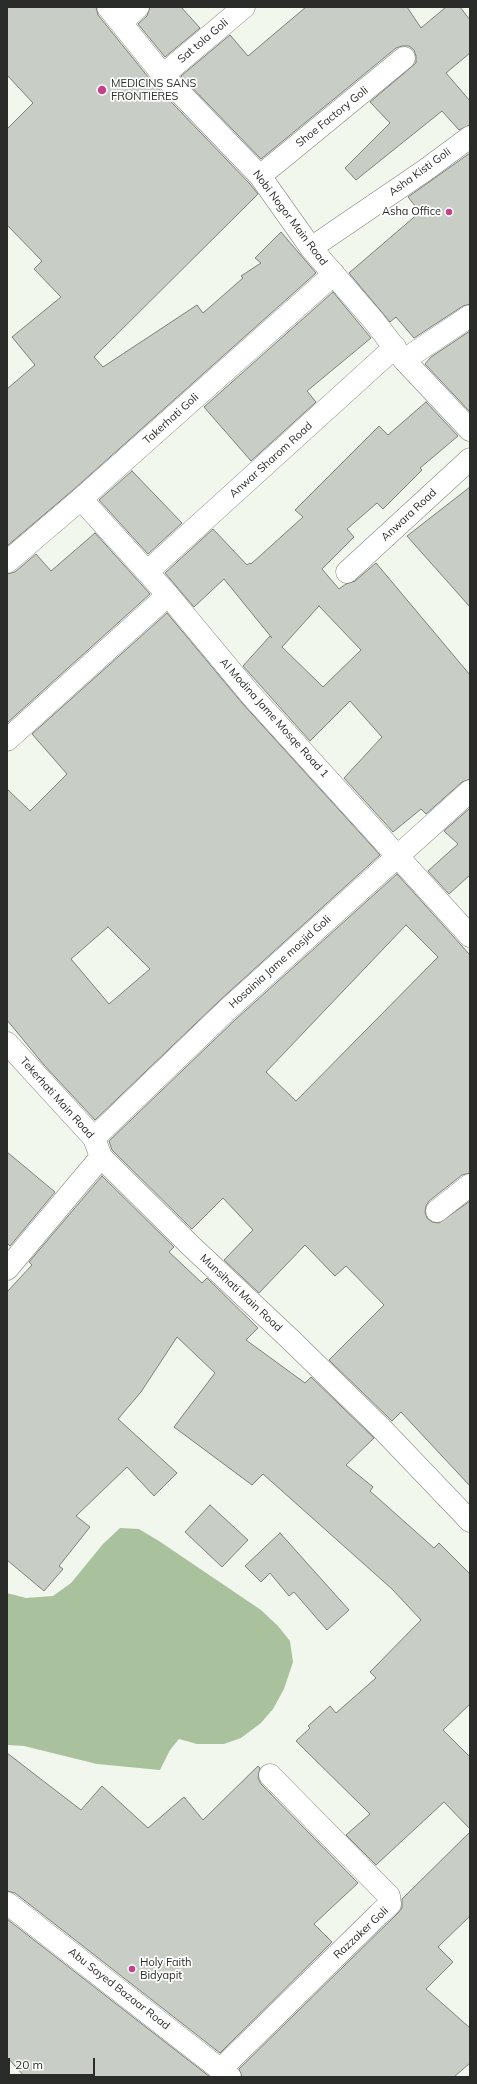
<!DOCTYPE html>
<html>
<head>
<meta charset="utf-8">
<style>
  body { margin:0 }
  #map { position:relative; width:477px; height:2084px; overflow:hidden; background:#f1f7ed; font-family:Mulish,sans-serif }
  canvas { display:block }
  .frame { position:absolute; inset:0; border:8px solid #292c28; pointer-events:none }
  .scale { position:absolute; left:8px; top:2058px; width:87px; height:18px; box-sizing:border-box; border:2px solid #292c28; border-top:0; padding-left:5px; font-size:12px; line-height:14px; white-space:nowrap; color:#292c28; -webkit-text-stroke:3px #fff; paint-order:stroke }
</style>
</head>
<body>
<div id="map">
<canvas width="477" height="2084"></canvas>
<div class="frame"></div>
<div class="scale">20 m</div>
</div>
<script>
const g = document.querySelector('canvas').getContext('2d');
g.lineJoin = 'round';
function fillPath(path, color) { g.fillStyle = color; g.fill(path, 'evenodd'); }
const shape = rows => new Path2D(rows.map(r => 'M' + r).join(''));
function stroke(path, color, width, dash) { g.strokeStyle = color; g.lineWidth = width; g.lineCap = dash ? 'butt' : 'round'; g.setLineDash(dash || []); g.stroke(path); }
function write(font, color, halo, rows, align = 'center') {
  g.font = font + ' Mulish,sans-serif'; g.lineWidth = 3.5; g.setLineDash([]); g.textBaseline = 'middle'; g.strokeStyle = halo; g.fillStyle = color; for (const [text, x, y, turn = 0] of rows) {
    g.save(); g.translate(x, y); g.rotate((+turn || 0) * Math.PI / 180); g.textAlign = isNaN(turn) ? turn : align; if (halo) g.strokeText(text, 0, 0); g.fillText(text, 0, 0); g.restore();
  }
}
fillPath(shape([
  [120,1528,139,1529,159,1541,261,1610,278,1626,290,1641,293,1662,284,1689,273,1709,261,1723,241,1738,224,1744,197,1744,179,1739,170,1750,160,1770,97,1764,24,1746,7,1745,7,1593,26,1598,53,1596,71,1583,103,1544]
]), '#a9c29d');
const building = shape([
  [7,7,96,7,98,15,153,83,250,184,258,194,94,357,103,367,197,305,203,313,243,278,241,276,261,263,255,258,281,232,316,273,73,490,7,546,7,389,35,365,12,337,61,297,34,269,42,261,7,225,7,129,33,103,7,75,7,7],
  [150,7,181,7,200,28,165,57,138,24,147,16,150,7],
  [306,7,407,7,421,28,446,7,460,7,470,20,470,53,446,73,470,101,470,125,459,130,442,111,356,180,345,168,390,123,370,102,416,63,416,56,414,50,409,46,402,46,396,48,261,159,181,76,230,35,248,56,306,7],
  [470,153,470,304,463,306,414,338,396,317,390,322,349,273,420,212,408,197,470,153],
  [333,292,371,338,307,391,316,402,251,461,204,407,333,292],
  [470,331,470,412,425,364,431,357,470,331],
  [426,402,458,436,420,468,422,470,383,509,377,503,347,529,354,537,322,569,339,589,346,584,355,581,376,563,470,675,470,779,462,782,426,814,421,809,393,832,344,778,382,737,350,701,310,741,243,666,270,636,272,638,224,579,194,607,165,573,213,529,247,565,250,563,251,564,303,517,295,510,379,426,388,435,426,402],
  [319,606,361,650,323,687,282,647,319,606],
  [132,471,182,523,148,554,99,500,132,471],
  [470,487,470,607,407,536,470,487],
  [95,533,150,594,7,723,7,574,15,572,36,554,51,571,95,533],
  [167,613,242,703,380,855,219,1001,95,1120,44,1065,7,1020,7,789,30,811,67,774,32,734,167,613],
  [108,927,150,969,109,1004,71,959,108,927],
  [470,808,470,875,449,894,428,871,458,844,444,831,470,808],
  [397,874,470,955,470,1173,462,1175,429,1201,426,1206,425,1212,427,1218,432,1222,439,1223,470,1201,470,1486,401,1412,392,1421,329,1360,384,1305,346,1266,335,1276,305,1245,259,1293,224,1260,253,1230,223,1198,192,1229,112,1150,109,1141,236,1019,397,874],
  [406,925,438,957,296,1101,266,1072,406,925],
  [7,1152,55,1192,10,1246,7,1243,7,1152],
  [102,1176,174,1247,169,1252,202,1283,207,1278,258,1328,246,1340,305,1383,311,1377,374,1438,346,1465,373,1487,370,1491,434,1548,439,1543,470,1574,470,1704,443,1730,470,1757,470,1829,444,1802,376,1865,346,1835,370,1814,296,1741,310,1728,308,1726,330,1706,336,1713,376,1678,370,1672,421,1620,392,1589,263,1474,252,1485,174,1427,215,1373,177,1337,141,1392,118,1419,177,1473,154,1496,127,1467,76,1516,90,1527,59,1566,63,1569,44,1591,7,1560,7,1292,32,1265,29,1262,102,1176],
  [210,1505,248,1540,222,1567,185,1532,210,1505],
  [280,1533,349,1610,327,1630,294,1592,289,1596,270,1573,261,1582,245,1566,280,1533],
  [7,1753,81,1810,102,1786,148,1828,184,1797,203,1820,258,1766,260,1768,258,1778,261,1784,358,1883,314,1924,332,1942,220,2053,15,1893,7,1891,7,1753],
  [470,1832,470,1916,438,1947,453,1962,426,1989,470,2028,470,2063,454,2077,242,2077,239,2069,398,1913,402,1908,402,1899,470,1832],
  [7,1919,210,2077,25,2077,7,2057,7,1919]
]);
fillPath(building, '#c8cec5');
stroke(building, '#7c8179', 1);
const street = shape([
  [108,7,163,75,260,176,311,248,374,321,404,360,470,430],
  [121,23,138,7],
  [163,75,244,7],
  [260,176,404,58],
  [311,248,424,171,470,137],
  [404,360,470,316],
  [81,499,168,595,251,695,470,936],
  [7,562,81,499,334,274],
  [147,572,395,347],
  [347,572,470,459],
  [7,740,168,595],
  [94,1138,227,1010,470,791],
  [437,1211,470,1185],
  [7,1269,101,1157],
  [7,1903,230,2077],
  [221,2069,379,1914,390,1904,389,1896,270,1775]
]);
const secondary = shape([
  [7,1043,94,1138,101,1157,191,1246,291,1340,382,1429,470,1521]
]);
stroke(street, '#80867d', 23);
stroke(secondary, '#80867d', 23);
stroke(street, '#fff', 22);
stroke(secondary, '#fff', 22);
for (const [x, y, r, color] of [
  [102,90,5,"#c2428c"],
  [449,212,4,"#c2428c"],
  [132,1969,4,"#c2428c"]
]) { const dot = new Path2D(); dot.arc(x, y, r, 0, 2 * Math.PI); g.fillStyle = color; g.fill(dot); stroke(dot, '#fff', 1.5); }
write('11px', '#292c28', '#fff', [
  ["Sat tola Goli",203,41,-40],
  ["Shoe Factory Goli",332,117,-39],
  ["Asha Kisti Goli",420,172,-36],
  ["Nobi Nogor Main Road",290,218,53],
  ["Takerhati Goli",171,419,-42],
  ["Anwar Sharom Road",271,460,-42],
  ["Anwara Road",409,515,-43],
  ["Al Modina Jame Mosqe Road 1",274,718,48],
  ["Hosainia Jame mosjid Goli",280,962,-42],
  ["Tekerhati Main Road",57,1098,48],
  ["Munsihati Main Road",241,1293,43],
  ["Razzaker Goli",361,1933,-43],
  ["Abu Sayed Bazaar Road",119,1989,38]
]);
write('11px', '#292c28', '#fff', [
  ["MEDICINS SANS",111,84],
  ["FRONTIERES",111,97],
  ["Asha Office",441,212,"right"],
  ["Holy Faith",140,1963],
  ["Bidyapit",140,1976]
], 'left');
</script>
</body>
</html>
